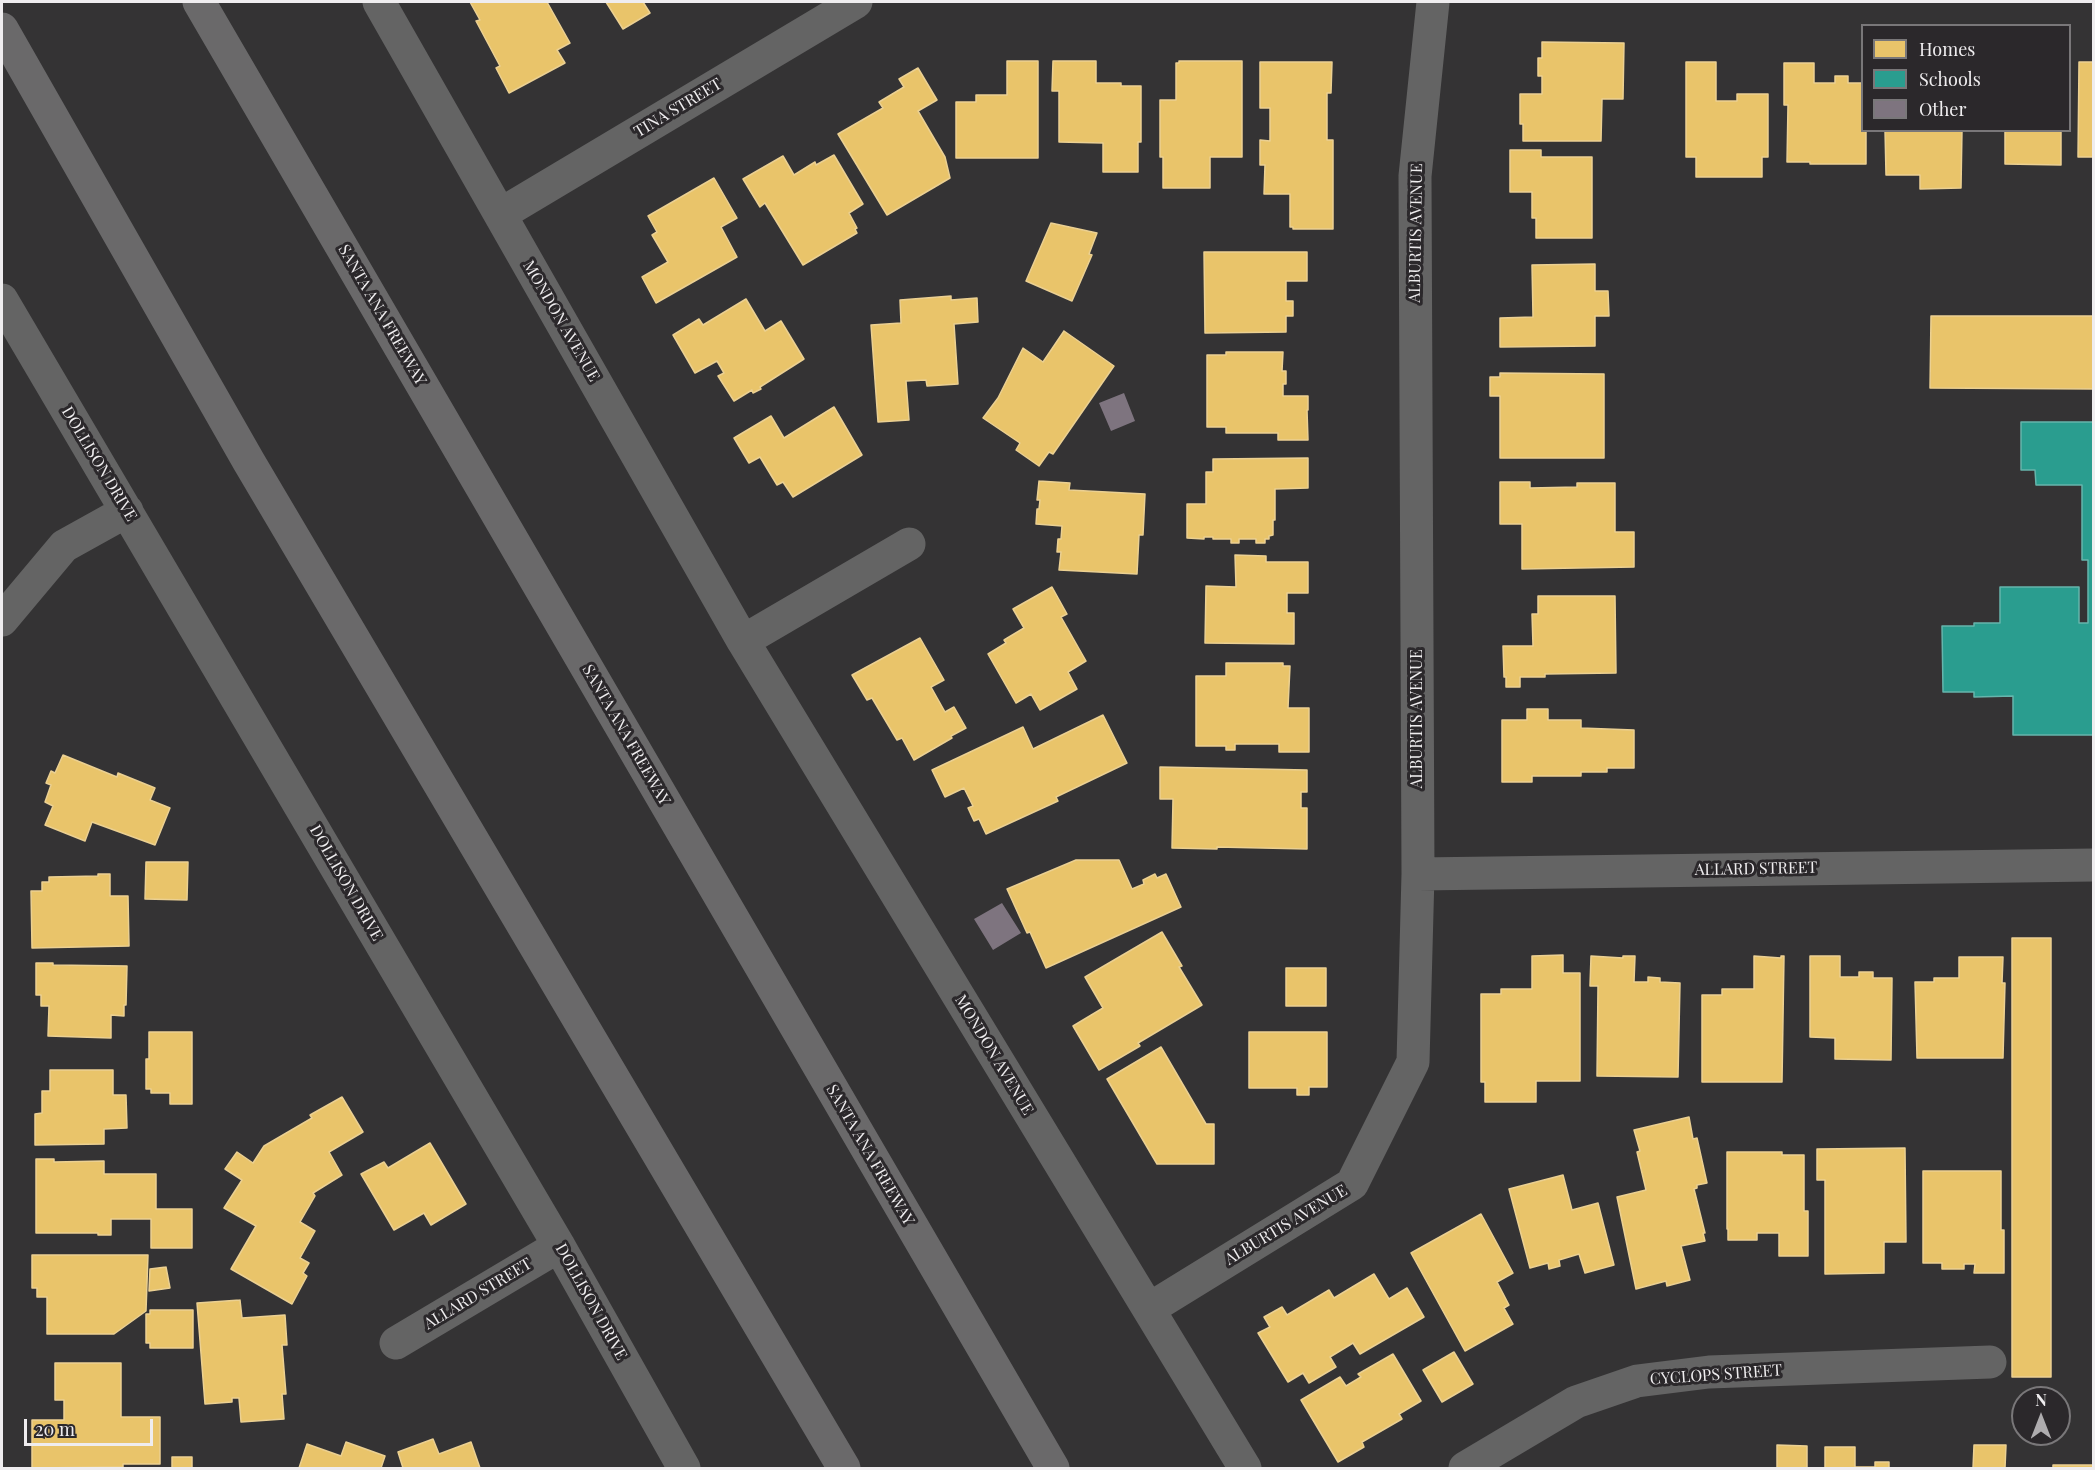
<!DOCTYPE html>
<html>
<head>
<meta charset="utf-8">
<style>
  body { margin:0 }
  #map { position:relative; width:2095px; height:1470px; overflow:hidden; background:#343334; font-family:"Playfair Display",serif }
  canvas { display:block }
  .frame { position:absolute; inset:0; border:3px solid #efedef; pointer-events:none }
  .legend { position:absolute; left:1861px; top:24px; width:210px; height:108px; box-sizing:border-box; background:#2b282b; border:2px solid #797779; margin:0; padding:8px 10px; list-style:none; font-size:18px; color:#efedef }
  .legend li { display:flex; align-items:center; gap:12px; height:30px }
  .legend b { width:30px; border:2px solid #797779 }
  .north { position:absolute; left:2011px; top:1386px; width:60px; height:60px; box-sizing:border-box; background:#2b282b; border:2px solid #797779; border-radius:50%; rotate:0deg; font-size:16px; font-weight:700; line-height:24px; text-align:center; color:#efedef }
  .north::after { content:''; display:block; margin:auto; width:21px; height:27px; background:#aeacae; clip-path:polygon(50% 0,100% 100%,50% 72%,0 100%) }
  .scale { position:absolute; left:24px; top:1419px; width:129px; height:27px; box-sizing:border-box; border:3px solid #efedef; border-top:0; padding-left:8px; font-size:18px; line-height:21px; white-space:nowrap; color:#efedef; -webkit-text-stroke:4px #2b282b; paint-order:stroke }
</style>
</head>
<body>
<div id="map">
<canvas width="2095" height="1470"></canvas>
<div class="frame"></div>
<ul class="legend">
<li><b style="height:16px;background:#e9c46a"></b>Homes</li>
<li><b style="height:16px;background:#2a9d8f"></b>Schools</li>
<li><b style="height:16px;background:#7e747f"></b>Other</li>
</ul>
<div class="north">N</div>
<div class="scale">20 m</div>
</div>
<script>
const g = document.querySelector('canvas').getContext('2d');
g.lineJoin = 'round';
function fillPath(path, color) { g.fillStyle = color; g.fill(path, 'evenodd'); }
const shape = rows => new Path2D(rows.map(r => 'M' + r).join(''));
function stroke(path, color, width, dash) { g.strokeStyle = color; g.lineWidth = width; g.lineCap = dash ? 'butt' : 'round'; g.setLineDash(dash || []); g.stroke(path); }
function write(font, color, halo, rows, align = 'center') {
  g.font = font + ' "Playfair Display",serif'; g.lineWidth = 6; g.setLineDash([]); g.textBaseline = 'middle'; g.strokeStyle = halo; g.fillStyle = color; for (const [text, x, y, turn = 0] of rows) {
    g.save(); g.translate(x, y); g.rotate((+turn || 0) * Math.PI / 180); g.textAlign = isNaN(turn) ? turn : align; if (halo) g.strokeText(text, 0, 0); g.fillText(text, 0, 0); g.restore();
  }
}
const homes = shape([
  [470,2,547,2,570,43,557,50,565,63,509,93,496,68,500,66,476,21,480,20,470,2],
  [606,2,643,2,650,13,623,29,606,2],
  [1542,42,1624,43,1623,99,1602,99,1601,141,1523,141,1523,124,1520,124,1520,94,1542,94,1542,76,1538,76,1538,58,1542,58,1542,42],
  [1007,61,1038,61,1038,158,956,158,956,102,976,102,976,95,1007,95,1007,61],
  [1053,61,1096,61,1096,83,1121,83,1121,86,1141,86,1141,142,1138,142,1138,172,1103,172,1103,143,1059,142,1059,91,1052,91,1053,61],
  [1179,61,1242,61,1242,157,1210,157,1210,188,1163,188,1163,157,1160,157,1160,100,1176,100,1176,63,1179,63,1179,61],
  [1260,62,1332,62,1331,93,1327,93,1327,140,1333,140,1333,229,1293,229,1293,227,1290,227,1290,194,1264,194,1265,165,1260,165,1260,140,1270,141,1270,108,1260,108,1260,62],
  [1686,62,1716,62,1716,101,1737,101,1737,94,1768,94,1768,157,1762,157,1762,177,1696,177,1696,157,1686,157,1686,62],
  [2079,62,2094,62,2094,157,2078,157,2079,62],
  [1784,63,1814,63,1814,83,1835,83,1835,76,1848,76,1848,83,1862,83,1862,130,1866,130,1866,164,1810,164,1810,162,1787,162,1788,105,1784,105,1784,63],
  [918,68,937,100,918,111,945,157,950,178,887,215,838,134,883,108,879,102,904,87,899,79,918,68],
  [1885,130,1962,130,1961,188,1920,189,1920,175,1886,175,1885,130],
  [2061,130,2061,165,2005,164,2005,131,1988,131,2061,130],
  [1510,150,1541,150,1541,157,1592,157,1592,238,1536,238,1536,218,1532,218,1532,192,1510,192,1510,150],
  [834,155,863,204,849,213,857,228,855,229,857,233,803,265,765,203,760,207,743,179,783,156,794,175,815,162,816,165,834,155],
  [714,178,737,218,721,227,737,257,656,303,642,277,668,262,652,235,657,232,648,216,714,178],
  [1051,223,1097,233,1089,254,1092,255,1072,301,1026,281,1051,223],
  [1204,252,1307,252,1307,281,1286,281,1286,301,1293,301,1293,316,1286,316,1286,332,1205,333,1204,252],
  [1595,264,1595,291,1608,291,1609,316,1595,316,1595,346,1500,347,1500,318,1533,317,1532,265,1595,264],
  [951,296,951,300,977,298,978,322,954,324,958,384,927,386,926,380,906,381,909,420,878,422,871,325,901,323,900,300,951,296],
  [746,299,765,331,781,321,804,359,760,387,761,389,753,393,752,390,734,401,718,376,724,373,717,361,695,373,673,335,699,319,703,325,746,299],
  [1931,316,2094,316,2094,389,1930,388,1931,316],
  [1064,331,1114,366,1053,454,1049,452,1039,466,1016,450,1020,443,983,418,998,398,1023,348,1043,362,1064,331],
  [1226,352,1283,352,1282,371,1286,371,1286,384,1283,384,1283,396,1308,396,1308,410,1307,410,1308,440,1278,440,1278,433,1226,433,1226,427,1207,427,1207,355,1226,355,1226,352],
  [1500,373,1604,374,1604,458,1500,458,1500,396,1490,396,1490,377,1500,377,1500,373],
  [834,407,862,455,793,497,783,482,777,485,760,457,749,463,734,438,771,416,784,438,834,407],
  [1308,458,1308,488,1275,489,1275,520,1273,520,1273,535,1269,536,1269,539,1265,539,1265,543,1256,543,1256,539,1239,539,1239,543,1231,543,1231,539,1213,539,1213,537,1204,537,1204,539,1187,538,1187,504,1206,504,1206,472,1213,472,1213,459,1308,458],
  [1039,481,1070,483,1069,490,1145,494,1143,535,1139,535,1137,574,1059,570,1061,552,1057,552,1058,539,1061,539,1062,526,1036,524,1037,509,1039,509,1040,500,1037,500,1039,481],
  [1500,482,1530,482,1530,488,1577,487,1577,483,1615,483,1615,532,1634,532,1634,567,1522,569,1522,524,1500,524,1500,482],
  [1235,555,1266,556,1266,562,1308,562,1308,593,1287,593,1287,613,1294,613,1294,644,1205,643,1206,586,1236,587,1235,555],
  [1052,587,1067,614,1061,617,1086,661,1068,672,1077,689,1040,710,1031,694,1016,703,988,654,1006,643,1004,640,1024,628,1013,609,1052,587],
  [1538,596,1615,596,1616,673,1545,674,1545,677,1520,677,1520,687,1506,687,1506,677,1504,677,1503,646,1533,646,1532,614,1538,614,1538,596],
  [920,638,944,680,931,687,945,712,954,707,966,728,951,736,952,738,914,760,902,738,897,740,872,698,867,700,852,675,920,638],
  [1226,663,1283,663,1283,666,1290,666,1288,708,1309,708,1309,752,1279,752,1279,744,1235,744,1235,750,1226,750,1226,746,1196,746,1196,676,1226,676,1226,663],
  [1527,709,1548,709,1548,720,1581,720,1581,728,1634,730,1634,768,1607,768,1607,772,1581,772,1581,776,1532,776,1532,782,1502,782,1502,720,1527,720,1527,709],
  [1103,715,1127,763,1056,797,1058,801,986,834,979,819,974,821,968,808,973,806,964,788,945,797,932,770,1023,727,1033,749,1103,715],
  [63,755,117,777,118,773,155,788,150,800,170,808,155,845,92,822,85,841,45,825,53,806,45,802,51,785,46,783,51,771,55,773,63,755],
  [1160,767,1307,770,1307,792,1301,792,1301,808,1307,808,1307,849,1217,847,1217,849,1172,848,1173,799,1160,799,1160,767],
  [1076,860,1119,860,1132,889,1144,884,1143,880,1155,874,1157,878,1166,874,1181,907,1046,968,1030,932,1027,933,1007,889,1076,860],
  [146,862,188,862,187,900,145,899,146,862],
  [98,874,110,874,110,896,128,896,129,946,32,948,31,891,42,891,42,882,49,882,49,877,98,876,98,874],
  [1162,932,1182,966,1179,967,1202,1005,1138,1043,1140,1046,1099,1070,1073,1026,1103,1008,1085,977,1162,932],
  [2012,938,2051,938,2051,1377,2012,1377,2012,938],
  [1563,955,1563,973,1580,973,1580,1081,1536,1081,1536,1102,1485,1102,1485,1082,1481,1082,1481,994,1501,994,1501,989,1532,989,1532,956,1563,955],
  [1591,956,1623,958,1623,956,1635,956,1634,982,1648,982,1648,977,1660,978,1660,982,1680,983,1678,1077,1597,1076,1598,986,1590,986,1591,956],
  [1754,956,1781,958,1781,956,1784,956,1782,1082,1702,1082,1702,995,1722,995,1722,989,1754,989,1754,956],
  [1810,956,1840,956,1840,977,1859,977,1859,972,1873,972,1873,978,1892,978,1891,1060,1835,1059,1835,1038,1810,1037,1810,956],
  [1959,957,2003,957,2002,983,2005,983,2003,1058,1917,1058,1915,982,1934,982,1934,978,1959,978,1959,957],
  [36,963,53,963,53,965,127,966,126,1005,124,1005,124,1016,111,1015,111,1038,48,1036,49,1006,41,1006,41,995,36,995,36,963],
  [1286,968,1326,968,1326,1006,1286,1006,1286,968],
  [149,1032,192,1032,192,1104,170,1104,170,1093,151,1093,151,1089,146,1089,146,1059,149,1059,149,1032],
  [1249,1032,1327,1032,1327,1087,1309,1087,1309,1095,1297,1095,1297,1088,1249,1088,1249,1032],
  [1161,1047,1206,1124,1214,1124,1214,1164,1157,1164,1107,1079,1161,1047],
  [50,1070,113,1070,113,1095,126,1095,127,1128,104,1129,104,1144,35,1145,35,1114,42,1113,42,1091,50,1091,50,1070],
  [342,1097,363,1132,329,1152,342,1175,313,1193,315,1196,300,1222,315,1231,300,1258,309,1263,303,1273,307,1276,292,1304,231,1269,256,1226,224,1208,242,1180,225,1169,237,1152,253,1163,264,1146,312,1118,310,1115,342,1097],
  [1689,1117,1693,1139,1697,1138,1707,1183,1697,1185,1697,1188,1694,1189,1705,1233,1703,1233,1705,1241,1681,1246,1690,1280,1667,1286,1666,1281,1636,1289,1617,1197,1646,1190,1637,1152,1640,1151,1634,1130,1689,1117],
  [430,1143,466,1204,431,1225,424,1213,394,1230,361,1174,384,1162,388,1168,430,1143],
  [1905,1148,1906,1242,1884,1242,1884,1273,1825,1274,1825,1180,1817,1180,1817,1149,1905,1148],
  [1727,1152,1782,1152,1782,1155,1804,1155,1804,1211,1808,1211,1808,1256,1779,1256,1779,1233,1757,1233,1757,1240,1728,1240,1728,1229,1727,1229,1727,1152],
  [36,1159,54,1159,54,1162,104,1161,104,1174,156,1174,156,1209,192,1209,192,1248,151,1248,151,1219,111,1219,111,1235,98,1235,98,1233,36,1233,36,1159],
  [1923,1171,2001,1171,2001,1230,2004,1230,2004,1273,1974,1273,1975,1264,1964,1264,1964,1269,1942,1269,1942,1263,1923,1263,1923,1171],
  [1563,1175,1572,1210,1598,1203,1614,1265,1585,1273,1579,1254,1559,1260,1560,1266,1549,1269,1548,1263,1530,1268,1509,1189,1563,1175],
  [1481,1214,1513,1273,1497,1282,1509,1305,1504,1308,1513,1324,1465,1351,1411,1253,1481,1214],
  [32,1255,148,1255,146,1311,114,1334,47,1334,47,1297,37,1297,37,1288,32,1288,32,1255],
  [166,1267,170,1288,149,1291,150,1269,166,1267],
  [1374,1274,1389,1299,1407,1288,1424,1317,1360,1354,1353,1343,1330,1357,1336,1367,1309,1383,1303,1373,1288,1382,1258,1333,1270,1327,1264,1317,1282,1307,1287,1315,1329,1290,1334,1298,1374,1274],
  [240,1300,242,1318,285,1315,287,1345,282,1345,286,1394,282,1394,284,1419,241,1422,239,1398,232,1398,232,1402,205,1404,197,1303,240,1300],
  [150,1310,193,1310,193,1348,150,1348,150,1343,146,1343,146,1314,150,1314,150,1310],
  [1454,1352,1473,1384,1442,1402,1423,1370,1454,1352],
  [1393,1354,1421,1401,1399,1414,1402,1419,1362,1442,1364,1447,1338,1462,1301,1400,1340,1377,1346,1386,1361,1377,1358,1374,1393,1354],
  [55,1363,121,1363,121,1417,160,1417,160,1464,123,1464,123,1467,32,1468,32,1420,64,1420,64,1400,55,1400,55,1363],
  [433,1439,439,1454,471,1442,480,1468,403,1468,398,1452,433,1439],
  [346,1442,385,1456,381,1468,299,1468,307,1444,341,1456,346,1442],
  [1777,1445,1807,1446,1807,1468,1777,1468,1777,1445],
  [1974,1445,2006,1445,2005,1468,1973,1468,1974,1445],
  [1825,1447,1855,1447,1855,1467,1875,1467,1875,1462,1889,1462,1889,1468,1905,1468,1825,1468,1825,1447],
  [172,1457,192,1457,192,1468,172,1468,172,1457],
  [2053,1465,2094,1465,2094,1468,2053,1468,2053,1465]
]);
fillPath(homes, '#e9c46a');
stroke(homes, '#ebd092', 1.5);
const schools = shape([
  [2021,422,2094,422,2094,735,2013,735,2013,696,1974,697,1974,692,1943,692,1942,626,1974,626,1974,623,2000,623,2000,587,2079,587,2079,623,2088,623,2088,560,2082,560,2082,485,2036,485,2035,470,2021,470,2021,422]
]);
fillPath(schools, '#2a9d8f');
stroke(schools, '#65b5ac', 1.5);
fillPath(shape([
  [1124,393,1135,421,1111,431,1099,403],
  [1002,903,1021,933,993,950,974,919]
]), '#7e747f');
stroke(shape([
  [379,2,743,641,1245,1468],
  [501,214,856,2],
  [2,300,559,1246,684,1468],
  [2,620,64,546,127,511],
  [743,641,909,544],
  [1418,874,2094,865],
  [1149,1309,1352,1184,1413,1062,1418,874,1415,176,1433,2],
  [396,1343,559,1246],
  [1465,1468,1576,1402,1637,1381,1709,1372,1990,1362]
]), '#646464', 33);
stroke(shape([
  [199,2,1053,1468],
  [2,29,249,462,844,1468]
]), '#6a696a', 33);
write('16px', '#efedef', '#2b282b', [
  ["TINA STREET",678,108,-31],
  ["ALBURTIS AVENUE",1416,233,-89],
  ["SANTA ANA FREEWAY",382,315,60],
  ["MONDON AVENUE",561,321,60],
  ["DOLLISON DRIVE",99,464,59],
  ["ALBURTIS AVENUE",1417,719,-90],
  ["SANTA ANA FREEWAY",626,735,60],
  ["ALLARD STREET",1756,869,-1],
  ["DOLLISON DRIVE",346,883,60],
  ["MONDON AVENUE",994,1055,59],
  ["SANTA ANA FREEWAY",870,1155,60],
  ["ALBURTIS AVENUE",1286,1225,-31],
  ["ALLARD STREET",478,1294,-31],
  ["DOLLISON DRIVE",591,1302,61],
  ["CYCLOPS STREET",1716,1375,-4]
]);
</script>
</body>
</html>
